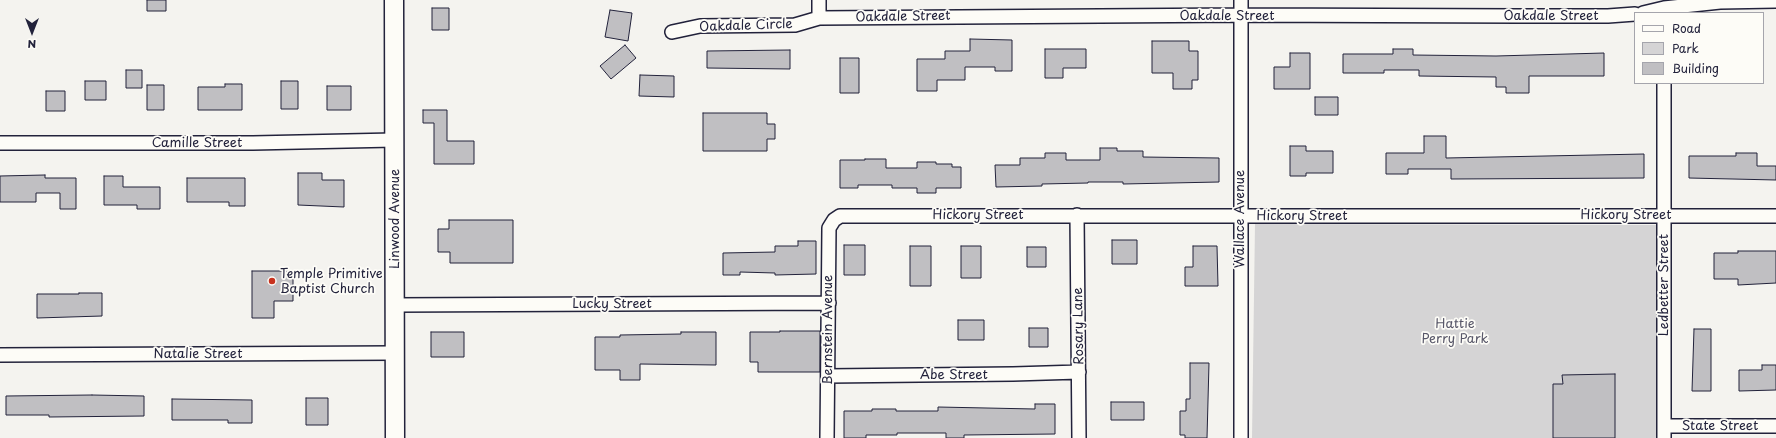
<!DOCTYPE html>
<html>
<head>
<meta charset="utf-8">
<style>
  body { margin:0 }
  #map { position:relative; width:1776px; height:438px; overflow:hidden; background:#f4f3ef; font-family:"Playpen Sans",sans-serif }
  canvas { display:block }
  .legend { position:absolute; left:1634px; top:12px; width:130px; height:72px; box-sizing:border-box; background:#fdfcf7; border:1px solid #a5a5ac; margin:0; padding:5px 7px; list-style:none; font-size:12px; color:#22223b }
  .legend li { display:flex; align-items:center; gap:8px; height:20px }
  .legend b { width:20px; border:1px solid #a5a5ac }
  .north { position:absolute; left:12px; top:12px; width:40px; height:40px; -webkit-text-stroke:3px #fdfcf7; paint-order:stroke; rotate:180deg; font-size:11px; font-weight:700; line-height:16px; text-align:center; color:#22223b }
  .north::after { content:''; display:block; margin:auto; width:14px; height:18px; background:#22223b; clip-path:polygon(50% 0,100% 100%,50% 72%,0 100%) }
</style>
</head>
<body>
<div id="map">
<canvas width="1776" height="438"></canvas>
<ul class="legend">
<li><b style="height:5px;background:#fdfcf7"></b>Road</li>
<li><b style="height:11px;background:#d5d4d5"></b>Park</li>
<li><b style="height:11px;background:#c0bfc2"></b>Building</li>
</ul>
<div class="north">N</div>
</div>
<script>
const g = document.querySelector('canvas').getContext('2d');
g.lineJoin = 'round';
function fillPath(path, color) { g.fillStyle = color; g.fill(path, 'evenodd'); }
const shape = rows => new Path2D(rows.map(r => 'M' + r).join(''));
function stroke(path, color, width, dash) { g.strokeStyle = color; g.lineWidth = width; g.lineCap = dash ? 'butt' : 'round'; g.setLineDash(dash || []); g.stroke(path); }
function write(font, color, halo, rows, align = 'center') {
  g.font = font + ' "Playpen Sans",sans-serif'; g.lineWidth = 3.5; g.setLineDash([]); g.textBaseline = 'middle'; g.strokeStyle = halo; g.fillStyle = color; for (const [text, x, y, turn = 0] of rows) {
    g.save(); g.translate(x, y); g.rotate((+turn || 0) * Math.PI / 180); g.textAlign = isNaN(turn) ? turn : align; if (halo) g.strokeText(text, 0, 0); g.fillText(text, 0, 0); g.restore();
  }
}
fillPath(shape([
  [1255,224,1656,225,1657,438,1252,438]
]), '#d5d4d5');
const building = shape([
  [147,0,166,0,166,11,147,11,147,0],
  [432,8,449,8,449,30,432,30,432,8],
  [610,10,632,13,628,41,605,37,610,10],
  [970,39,1012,40,1012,71,995,71,995,67,965,67,965,80,937,80,937,91,917,91,917,59,945,59,945,51,970,51,970,39],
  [1152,41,1189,41,1189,51,1198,51,1198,80,1192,80,1192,89,1173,89,1173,73,1152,73,1152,41],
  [625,45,636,58,611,79,600,66,625,45],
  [1045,49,1086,49,1086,68,1063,68,1063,78,1045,78,1045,49],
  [1393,49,1413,49,1413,55,1496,56,1604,53,1604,76,1529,76,1529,93,1506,93,1506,87,1496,87,1496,77,1419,76,1419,70,1384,70,1384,73,1343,73,1343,54,1393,54,1393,49],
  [790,50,790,69,707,68,707,51,790,50],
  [1290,53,1310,53,1310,89,1274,89,1274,67,1290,67,1290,53],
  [840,58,859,58,859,93,840,93,840,58],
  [126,70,142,70,142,88,126,88,126,70],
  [640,75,674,76,674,97,639,96,640,75],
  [85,81,106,81,106,100,85,100,85,81],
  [281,81,298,81,298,109,281,109,281,81],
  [225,84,242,84,242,110,198,110,198,87,225,87,225,84],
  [147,85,164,85,164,110,147,110,147,85],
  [327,86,351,86,351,110,327,110,327,86],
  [46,91,65,91,65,111,46,111,46,91],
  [1315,97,1338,97,1338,115,1315,115,1315,97],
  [423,110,447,110,447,141,474,141,474,164,434,164,434,123,423,123,423,110],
  [703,113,767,113,767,124,775,124,775,139,767,139,767,151,703,151,703,113],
  [1424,136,1446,136,1446,158,1644,154,1644,178,1451,179,1451,169,1408,169,1408,174,1386,174,1386,153,1424,153,1424,136],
  [1290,146,1306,146,1306,151,1333,151,1333,173,1306,173,1306,176,1290,176,1290,146],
  [1100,148,1117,148,1117,151,1143,151,1143,157,1219,158,1219,182,1123,184,1123,182,1088,182,1088,183,1042,184,1042,186,996,187,995,165,1020,165,1020,158,1045,158,1045,153,1066,153,1066,160,1100,160,1100,148],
  [1736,153,1757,153,1757,166,1776,166,1776,180,1689,178,1689,156,1736,156,1736,153],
  [865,159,886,159,886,168,917,168,917,162,936,162,936,164,952,164,952,167,961,167,961,188,936,188,936,193,917,193,917,188,892,188,892,185,858,185,858,188,840,188,840,160,865,160,865,159],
  [298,173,322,173,322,180,344,180,344,207,298,205,298,173],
  [45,175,45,178,76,178,76,209,60,209,60,193,36,193,36,202,0,202,0,176,45,175],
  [104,176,123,176,123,187,160,187,160,209,137,209,137,205,104,205,104,176],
  [187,178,245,178,245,206,229,206,229,202,187,202,187,178],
  [449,220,513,220,513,263,450,263,450,252,438,252,438,229,449,229,449,220],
  [1112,240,1137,240,1137,264,1112,264,1112,240],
  [798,241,816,241,816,274,775,275,775,273,740,272,740,275,723,275,723,253,775,252,775,246,798,246,798,241],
  [844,245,865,245,865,275,844,275,844,245],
  [910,246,931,246,931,286,910,286,910,246],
  [961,246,981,246,981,278,961,278,961,246],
  [1193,246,1217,246,1218,286,1185,286,1185,267,1193,267,1193,246],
  [1027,247,1046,247,1046,267,1027,267,1027,247],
  [1738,251,1776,251,1776,283,1738,285,1738,279,1714,279,1714,253,1738,253,1738,251],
  [252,271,293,271,293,301,274,301,274,318,252,318,252,271],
  [79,293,102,293,102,316,37,318,37,294,79,294,79,293],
  [958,320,984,320,984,340,958,340,958,320],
  [1029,328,1048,328,1048,347,1029,347,1029,328],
  [1694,329,1711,329,1711,391,1692,391,1694,329],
  [780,331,820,331,820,372,758,372,758,362,750,362,750,332,780,332,780,331],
  [431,332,464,332,464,357,431,357,431,332],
  [681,332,716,332,716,365,640,364,640,380,620,380,620,370,595,370,595,337,620,337,620,335,681,334,681,332],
  [1190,363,1209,363,1207,438,1185,438,1185,435,1180,435,1180,411,1186,411,1186,399,1190,399,1190,363],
  [1762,365,1776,365,1776,390,1739,391,1739,370,1762,370,1762,365],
  [1615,374,1615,438,1553,438,1553,384,1563,384,1562,375,1615,374],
  [92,395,144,396,144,416,49,417,49,415,6,415,6,396,92,395],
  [306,398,328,398,328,425,306,425,306,398],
  [172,399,252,400,252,423,228,423,228,420,172,420,172,399],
  [1111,402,1144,402,1144,420,1111,420,1111,402],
  [1035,404,1055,404,1055,434,964,435,964,438,946,438,946,433,897,433,897,435,866,435,866,438,844,438,844,411,872,411,872,409,896,409,896,411,938,411,938,407,1035,409,1035,404]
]);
fillPath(building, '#c0bfc2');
stroke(building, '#22223b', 1);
const street = shape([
  [819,0,819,18],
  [1241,0,1241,438],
  [1643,13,1664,8,1720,2,1776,1],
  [672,32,700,26,795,25,819,18,1241,15,1519,16,1608,16,1635,14],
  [1664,83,1664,438],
  [0,143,253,143,394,140],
  [1077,215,1079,438],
  [395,305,829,303],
  [0,355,395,353],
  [828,376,1013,374,1079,372],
  [1665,426,1776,426],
  [827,438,829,228,834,220,840,216,1776,216]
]);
const secondary = shape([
  [394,0,395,438]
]);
stroke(street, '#22223b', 16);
stroke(secondary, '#22223b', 21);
stroke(street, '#fdfcf7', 13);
stroke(secondary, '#fdfcf7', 18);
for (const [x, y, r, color] of [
  [272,281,4,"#c8321e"]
]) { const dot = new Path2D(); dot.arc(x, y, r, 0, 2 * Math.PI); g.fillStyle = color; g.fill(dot); stroke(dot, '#fdfcf7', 1.5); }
write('13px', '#22223b', '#fdfcf7', [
  ["Oakdale Street",1227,16],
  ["Oakdale Street",1551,16],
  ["Oakdale Street",903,17,-1],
  ["Oakdale Circle",746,26,-2],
  ["Camille Street",197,143],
  ["Hickory Street",978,215],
  ["Hickory Street",1626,215],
  ["Hickory Street",1302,216],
  ["Linwood Avenue",395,219,-90],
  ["Wallace Avenue",1240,219,-90],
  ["Ledbetter Street",1664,285,-90],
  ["Lucky Street",612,304],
  ["Rosary Lane",1079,326,-91],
  ["Bernstein Avenue",828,330,-90],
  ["Natalie Street",198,354],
  ["Abe Street",954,375],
  ["State Street",1720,426]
]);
write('13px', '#22223b', '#fdfcf7', [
  ["Temple Primitive",280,274],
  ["Baptist Church",280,289]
], 'left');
write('13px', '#585769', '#fdfcf7', [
  ["Hattie",1455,324],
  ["Perry Park",1455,339]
]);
</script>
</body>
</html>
